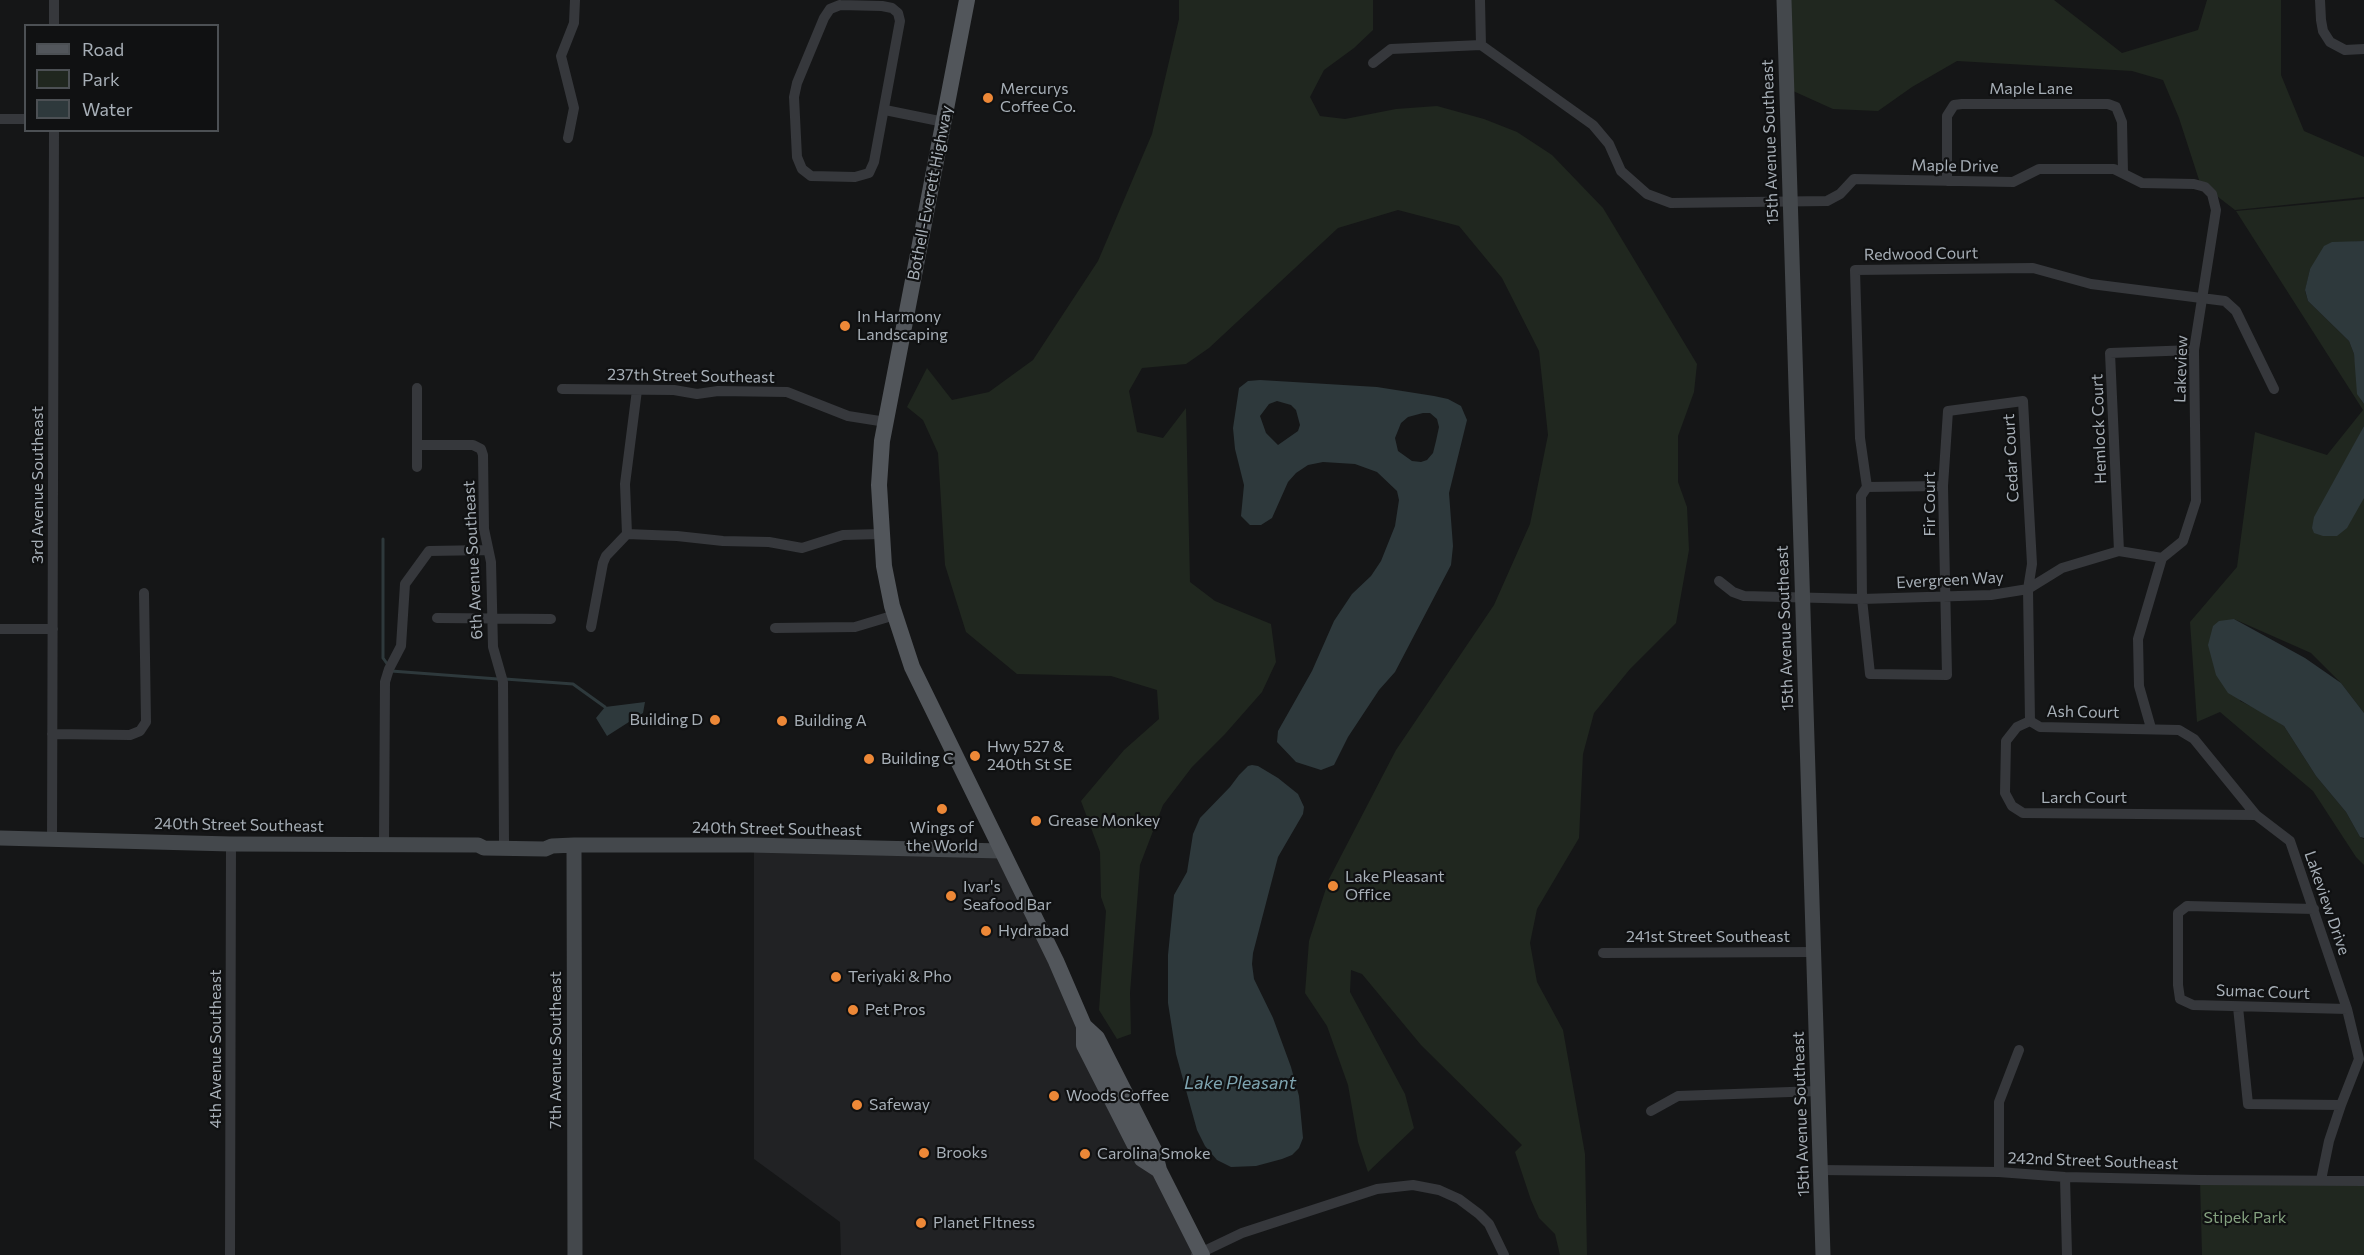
<!DOCTYPE html>
<html>
<head>
<meta charset="utf-8">
<style>
  body { margin:0 }
  #map { position:relative; width:2364px; height:1255px; overflow:hidden; background:#151617; font-family:Commissioner,sans-serif }
  canvas { display:block }
  .legend { position:absolute; left:24px; top:24px; width:195px; height:108px; box-sizing:border-box; background:#101112; border:2px solid #4c5054; margin:0; padding:8px 10px; list-style:none; font-size:18px; color:#a7afb7 }
  .legend li { display:flex; align-items:center; gap:12px; height:30px }
  .legend b { width:30px; border:2px solid #4c5054 }
</style>
</head>
<body>
<div id="map">
<canvas width="2364" height="1255"></canvas>
<ul class="legend">
<li><b style="height:8px;background:#52565b"></b>Road</li>
<li><b style="height:16px;background:#20271f"></b>Park</li>
<li><b style="height:16px;background:#2e393c"></b>Water</li>
</ul>
</div>
<script>
const g = document.querySelector('canvas').getContext('2d');
g.lineJoin = 'round';
function fillPath(path, color) { g.fillStyle = color; g.fill(path, 'evenodd'); }
const shape = rows => new Path2D(rows.map(r => 'M' + r).join(''));
function stroke(path, color, width, dash) { g.strokeStyle = color; g.lineWidth = width; g.lineCap = dash ? 'butt' : 'round'; g.setLineDash(dash || []); g.stroke(path); }
function write(font, color, halo, rows, align = 'center') {
  g.font = font + ' Commissioner,sans-serif'; g.lineWidth = 4.5; g.setLineDash([]); g.textBaseline = 'middle'; g.strokeStyle = halo; g.fillStyle = color; for (const [text, x, y, turn = 0] of rows) {
    g.save(); g.translate(x, y); g.rotate((+turn || 0) * Math.PI / 180); g.textAlign = isNaN(turn) ? turn : align; if (halo) g.strokeText(text, 0, 0); g.fillText(text, 0, 0); g.restore();
  }
}
fillPath(shape([
  [754,851,1002,851,1202,1255,841,1255,840,1222,754,1159]
]), '#212224');
fillPath(shape([
  [1179,0,1373,0,1373,30,1354,48,1324,70,1310,97,1320,116,1345,119,1396,109,1437,106,1484,119,1517,132,1552,155,1603,208,1697,364,1694,392,1678,436,1678,482,1687,507,1689,550,1676,623,1630,669,1594,713,1583,754,1579,838,1537,909,1530,943,1537,982,1563,1030,1585,1154,1587,1255,1560,1255,1555,1234,1539,1218,1531,1200,1515,1152,1522,1145,1421,1045,1362,974,1351,970,1350,992,1405,1094,1414,1128,1368,1172,1358,1142,1348,1085,1327,1026,1305,993,1309,941,1329,879,1396,750,1494,605,1530,524,1548,435,1539,351,1502,278,1459,226,1398,210,1338,228,1209,348,1186,364,1142,368,1129,391,1137,432,1163,438,1186,408,1190,582,1215,601,1271,624,1276,662,1262,692,1225,734,1192,767,1163,805,1140,865,1130,993,1131,1034,1117,1039,1099,1010,1106,911,1101,897,1100,852,1081,801,1124,750,1159,719,1157,690,1111,676,1017,674,966,632,945,565,938,453,923,420,907,407,927,368,952,400,989,392,1033,360,1098,261,1152,134,1179,19],
  [1778,0,2054,0,2122,53,2198,30,2207,0,2281,0,2281,75,2304,131,2364,157,2364,197,2235,210,2200,183,2179,118,2163,80,2132,71,1957,61,1912,87,1878,111,1833,109,1782,86],
  [2364,199,2364,241,2352,242,2310,269,2305,291,2308,301,2349,341,2354,354,2361,400,2364,404,2364,426,2344,465,2364,498,2364,713,2341,683,2311,653,2234,619,2240,701,2261,711,2284,726,2316,776,2346,812,2360,837,2364,839,2364,865,2356,857,2313,791,2220,712,2197,722,2190,622,2237,567,2255,432,2327,455,2363,410,2236,211],
  [2200,1180,2364,1184,2364,1255,2202,1255]
]), '#20271f');
fillPath(shape([
  [2364,241,2364,404,2357,394,2354,354,2349,341,2308,301,2305,290,2310,269,2324,246,2332,242],
  [1260,380,1377,387,1434,396,1448,399,1461,406,1467,420,1449,493,1453,546,1451,565,1395,672,1379,690,1348,737,1334,765,1321,770,1296,762,1277,742,1278,731,1312,671,1334,621,1352,594,1371,576,1381,561,1395,526,1399,500,1397,491,1377,472,1355,464,1323,462,1308,465,1296,473,1288,482,1272,518,1261,525,1250,525,1241,516,1244,485,1235,449,1233,428,1239,388,1248,381],
  [1277,401,1291,405,1296,410,1300,425,1298,431,1278,445,1266,433,1260,416,1269,404],
  [1423,413,1430,413,1437,419,1439,427,1436,441,1433,453,1427,460,1421,462,1412,461,1398,451,1395,438,1401,423,1408,417],
  [2364,426,2364,498,2347,528,2337,536,2323,536,2314,533,2312,528,2314,517],
  [2234,619,2305,658,2341,683,2364,713,2364,838,2360,837,2346,812,2316,776,2284,726,2228,693,2216,675,2208,645,2213,626,2219,621],
  [645,702,643,713,607,736,596,718,605,707],
  [1252,765,1258,766,1278,778,1298,794,1304,807,1303,814,1278,857,1253,953,1252,964,1254,979,1273,1018,1291,1067,1299,1096,1303,1138,1299,1148,1292,1155,1282,1159,1256,1166,1231,1167,1217,1160,1205,1146,1197,1130,1176,1054,1168,1003,1168,955,1174,895,1187,872,1193,834,1200,818,1230,787,1239,775,1248,766]
]), '#2e393c');
stroke(shape([
  [383,539,383,658,388,665],
  [391,671,498,679],
  [505,679,573,684,605,707]
]), '#2e393c', 3);
stroke(shape([
  [1480,0,1481,45],
  [2320,0,2321,20,2323,31,2330,42,2345,50,2364,49],
  [840,5,882,6,892,8,898,13,900,21,874,162,869,173,855,177,811,176,802,169,797,157,794,97,797,83,824,18,830,9,840,5],
  [54,26,54,0],
  [1481,45,1593,125,1609,144,1621,171,1647,194,1671,203,1827,201,1840,194,1854,179,2013,182,2039,169,2114,169,2142,183,2194,184,2205,187,2212,194,2216,210,2194,350,2196,501,2183,541,2162,558],
  [1373,63,1391,49,1481,45],
  [885,110,944,122],
  [0,119,26,119],
  [568,138,574,108,561,56,574,23,575,0],
  [1947,181,1947,116,1954,105,1962,104,2108,104,2116,107,2122,122,2123,173],
  [417,388,417,467],
  [562,389,674,390,697,394,718,391,787,392,848,416,886,422],
  [417,445,473,445,481,449,483,455,484,529,491,562,493,647,503,682,504,842],
  [1867,487,1861,496,1862,599,1870,674,1947,675,1943,486,1948,411,2023,401,2032,564,2028,589,2030,721],
  [1867,487,1860,438,1855,270,2033,268,2091,284,2225,301,2236,311,2274,389],
  [1867,487,1943,486],
  [627,534,677,536,723,541,769,542,802,548,843,535,881,534],
  [2119,551,2110,353,2194,350],
  [1719,581,1733,592,1744,596,1862,599,1991,595,2028,589,2062,568,2119,551,2162,558],
  [437,618,551,619],
  [591,627,603,563,606,556,627,534,625,484,637,390],
  [775,628,855,627,895,615],
  [0,629,53,629],
  [2030,721,2040,727,2179,730,2194,739,2256,815,2290,841,2347,1009,2359,1059,2341,1105,2329,1141,2321,1180],
  [2030,721,2017,727,2006,741,2005,793,2012,806,2023,813,2256,815],
  [2151,728,2139,686,2138,639,2162,558],
  [52,734,130,735,140,731,146,722,144,593],
  [52,839,54,130],
  [384,844,385,682,389,669,401,646,405,584,429,551,488,550],
  [2314,909,2187,906,2178,913,2178,985,2180,999,2193,1005,2347,1009],
  [1603,953,1814,952],
  [2238,1007,2248,1104,2341,1105],
  [1651,1111,1678,1096,1818,1091],
  [1820,1170,1999,1172,2065,1177,2200,1180,2364,1181],
  [1999,1172,1999,1102,2019,1050],
  [2065,1177,2067,1255],
  [230,1255,231,844],
  [1196,1255,1242,1233,1377,1189,1413,1185,1439,1190,1459,1199,1479,1214,1489,1224,1504,1255]
]), '#36383c', 10);
stroke(shape([
  [1784,0,1823,1255],
  [0,838,231,844,478,845,484,848,545,849,552,846,574,845,751,845,1002,851],
  [574,845,575,1255]
]), '#44484c', 15);
stroke(shape([
  [967,0,882,441,879,485,884,566,892,606,912,667,1056,961,1084,1026,1084,1045,1142,1159,1159,1170],
  [1084,1026,1097,1038,1154,1150,1159,1170,1202,1255]
]), '#52565b', 16);
for (const [x, y, r, color] of [
  [988,98,6,"#ed8837"],
  [845,326,6,"#ed8837"],
  [715,720,6,"#ed8837"],
  [782,721,6,"#ed8837"],
  [975,756,6,"#ed8837"],
  [869,759,6,"#ed8837"],
  [942,809,6,"#ed8837"],
  [1036,821,6,"#ed8837"],
  [1333,886,6,"#ed8837"],
  [951,896,6,"#ed8837"],
  [986,931,6,"#ed8837"],
  [836,977,6,"#ed8837"],
  [853,1010,6,"#ed8837"],
  [1054,1096,6,"#ed8837"],
  [857,1105,6,"#ed8837"],
  [924,1153,6,"#ed8837"],
  [1085,1154,6,"#ed8837"],
  [921,1223,6,"#ed8837"]
]) { const dot = new Path2D(); dot.arc(x, y, r, 0, 2 * Math.PI); g.fillStyle = color; g.fill(dot); stroke(dot, '#101112', 2); }
write('16px', '#a7afb7', '#101112', [
  ["Mercurys",1000,89],
  ["Coffee Co.",1000,107],
  ["In Harmony",857,317],
  ["Landscaping",857,335],
  ["Building D",703,720,"right"],
  ["Building A",794,721],
  ["Hwy 527 &",987,747],
  ["240th St SE",987,765],
  ["Building C",881,759],
  ["Grease Monkey",1048,821],
  ["Wings of",942,828,"center"],
  ["the World",942,846,"center"],
  ["Lake Pleasant",1345,877],
  ["Office",1345,895],
  ["Ivar's",963,887],
  ["Seafood Bar",963,905],
  ["Hydrabad",998,931],
  ["Teriyaki & Pho",848,977],
  ["Pet Pros",865,1010],
  ["Woods Coffee",1066,1096],
  ["Safeway",869,1105],
  ["Brooks",936,1153],
  ["Carolina Smoke",1097,1154],
  ["Planet FItness",933,1223]
], 'left');
write('16px', '#a7afb7', '#101112', [
  ["Maple Lane",2031,89],
  ["15th Avenue Southeast",1770,142,-92],
  ["Maple Drive",1955,166,1],
  ["Bothell-Everett Highway",930,193,-79],
  ["Redwood Court",1921,254,-1],
  ["Lakeview",2181,369,-88],
  ["237th Street Southeast",691,376,1],
  ["Hemlock Court",2099,429,-92],
  ["Cedar Court",2011,458,-93],
  ["3rd Avenue Southeast",38,485,-90],
  ["Fir Court",1930,504,-90],
  ["6th Avenue Southeast",473,560,-93],
  ["Evergreen Way",1950,580,-3],
  ["15th Avenue Southeast",1785,628,-92],
  ["Ash Court",2083,712,1],
  ["Larch Court",2084,798],
  ["240th Street Southeast",239,825,1],
  ["240th Street Southeast",777,829,1],
  ["Lakeview Drive",2327,903,71],
  ["241st Street Southeast",1708,937],
  ["Sumac Court",2263,992,2],
  ["4th Avenue Southeast",216,1049,-90],
  ["7th Avenue Southeast",556,1050,-90],
  ["15th Avenue Southeast",1801,1114,-92],
  ["242nd Street Southeast",2093,1161,2]
]);
write('16px', '#84a17f', '#101112', [
  ["Stipek Park",2245,1218]
]);
write('italic 18px', '#7fa5b1', '#101112', [
  ["Lake Pleasant",1240,1083]
]);
</script>
</body>
</html>
